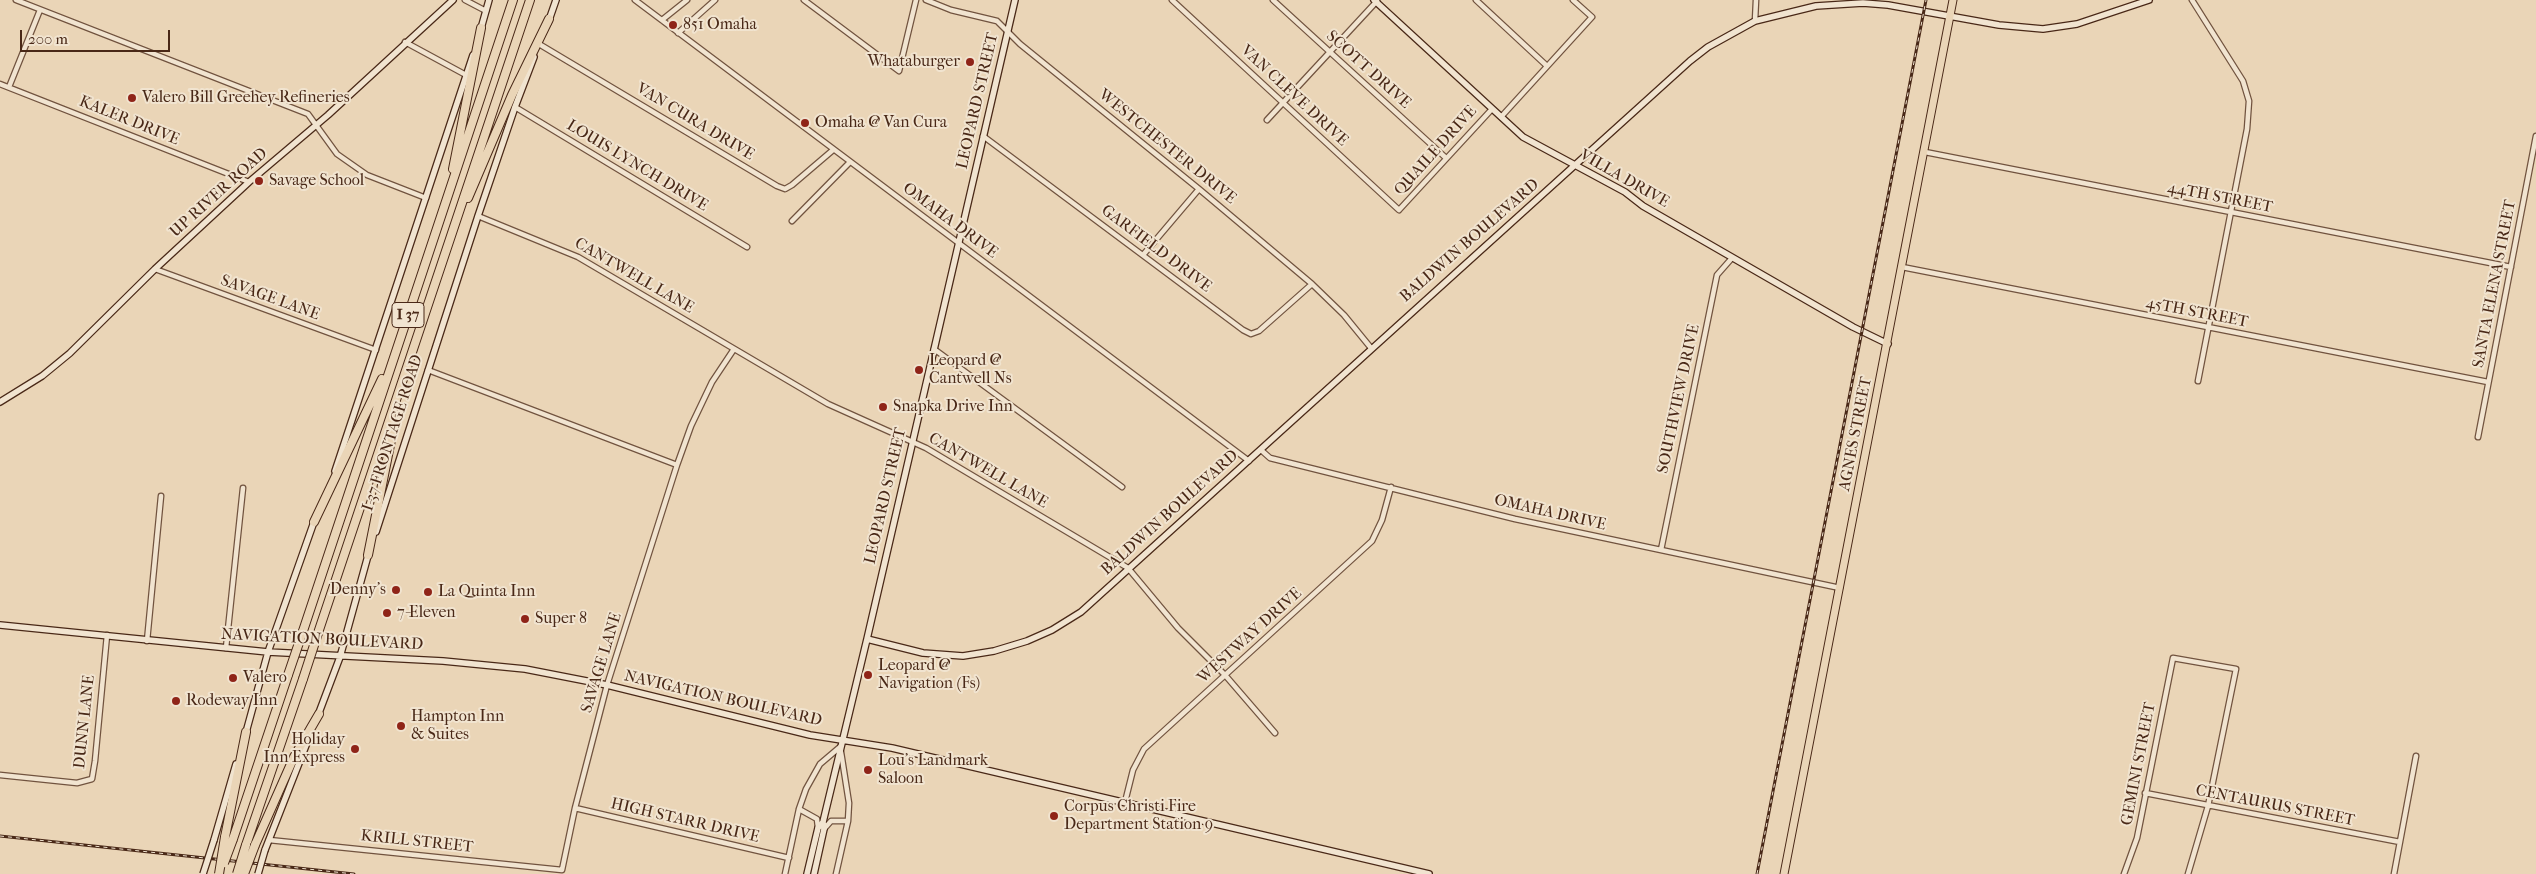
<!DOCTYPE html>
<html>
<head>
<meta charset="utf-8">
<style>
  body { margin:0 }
  #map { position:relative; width:2536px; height:874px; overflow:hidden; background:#ead5b7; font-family:"IM FELL French Canon",serif }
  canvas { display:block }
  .scale { position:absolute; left:20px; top:30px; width:150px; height:22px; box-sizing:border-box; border:2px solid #492817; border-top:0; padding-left:6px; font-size:15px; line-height:18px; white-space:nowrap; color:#492817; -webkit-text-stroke:4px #f1e4d0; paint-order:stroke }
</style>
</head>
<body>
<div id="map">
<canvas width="2536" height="874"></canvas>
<div class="scale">200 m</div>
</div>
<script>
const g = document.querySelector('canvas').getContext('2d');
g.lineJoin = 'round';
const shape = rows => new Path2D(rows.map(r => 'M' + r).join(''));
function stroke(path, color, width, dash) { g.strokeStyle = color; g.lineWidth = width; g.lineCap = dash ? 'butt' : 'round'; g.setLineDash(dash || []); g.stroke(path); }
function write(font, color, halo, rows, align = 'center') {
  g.font = font + ' "IM FELL French Canon",serif'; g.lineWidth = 4; g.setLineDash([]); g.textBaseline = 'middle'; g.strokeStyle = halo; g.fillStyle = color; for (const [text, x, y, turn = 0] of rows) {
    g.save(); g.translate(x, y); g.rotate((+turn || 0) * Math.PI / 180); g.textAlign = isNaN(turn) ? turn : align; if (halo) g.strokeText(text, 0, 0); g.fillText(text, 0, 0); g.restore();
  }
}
const street = shape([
  [16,0,308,114,337,154,367,175,426,198],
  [465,0,486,11],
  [635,0,1249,461],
  [804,0,899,71,916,0],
  [926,0,951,10,997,21,1020,44,1199,189,1312,284,1344,315,1371,348],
  [1172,0,1399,210,1492,109],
  [1273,0,1446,158],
  [1476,0,1547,66],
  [2192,0,2243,81,2249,101,2247,129,2198,381],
  [662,20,687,0],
  [1755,21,1756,0],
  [678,33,715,0],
  [405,42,466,75],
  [539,44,777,186,785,189,792,185,833,150],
  [0,84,249,182],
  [9,87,40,10],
  [515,107,747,247],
  [1501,117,1592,17,1573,0],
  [1267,120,1377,1],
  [983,136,1243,330,1251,334,1259,331,1312,284],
  [1925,152,2511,267],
  [478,216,578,257,828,404,926,448,1128,568,1178,628,1225,675,1275,733],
  [792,221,850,162],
  [1143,255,1199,189],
  [1902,267,2488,382],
  [155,269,376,350],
  [934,349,1122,487],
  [428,370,677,465],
  [2478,437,2536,136],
  [1261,450,1270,458,1515,519,1840,588],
  [1661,550,1717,275,1732,258],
  [147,641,161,496],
  [226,648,243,488],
  [0,775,77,783,92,779,95,761,107,635],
  [2145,793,2400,842],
  [1125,802,1133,770,1144,749,1372,541,1382,520,1391,487],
  [575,808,789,858],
  [799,809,817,819,818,828],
  [824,829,831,821,848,821],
  [269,840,562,870,575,808,607,685,677,465,691,426,712,382,734,349],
  [785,874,799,809,806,789,820,764,840,747],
  [836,874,848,821,849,803,841,752],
  [2124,874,2137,838,2173,658,2236,669,2208,806,2188,874],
  [2394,874,2416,756]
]);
const secondary = shape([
  [1374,0,1523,137,1625,192,1643,206,1853,327,1888,344],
  [548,23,556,0],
  [480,32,489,0],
  [0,402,42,376,70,353,155,269,249,182,328,115,453,0],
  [335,471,473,55],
  [376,532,478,216,515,107,534,57],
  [0,625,268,652,443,661,525,669,607,685,810,735,892,748,1429,874],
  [867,639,923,653,963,656,994,651,1027,641,1052,630,1081,612,1690,61,1708,47,1755,21,1816,6,1863,3,1888,5,1999,25,2043,29,2077,24,2149,0],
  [317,718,340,657,369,552],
  [245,736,268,652,315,519],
  [214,840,236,764],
  [265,850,310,735],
  [807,874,818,828,823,822,867,639,1015,0],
  [814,874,824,829,823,822]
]);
const primary = shape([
  [1784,874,1953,0]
]);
const highway = shape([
  [453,169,481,28],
  [468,198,512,95,549,19],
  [314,522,382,379],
  [368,555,394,425],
  [303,631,513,0],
  [318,633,530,0],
  [225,837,246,732],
  [233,839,288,675],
  [246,845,303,679],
  [255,845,294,757,319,714]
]);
stroke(street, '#71533f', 7);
stroke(secondary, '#492817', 8);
stroke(primary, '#492817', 9);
stroke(highway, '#492817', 10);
stroke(street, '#f1e4d0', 4.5);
stroke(secondary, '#f1e4d0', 5.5);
stroke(primary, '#ead5b7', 7);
stroke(highway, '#ead5b7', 8);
const rail = shape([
  [0,836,354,874],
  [1757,874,1926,0]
]);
stroke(rail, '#492817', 3);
stroke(rail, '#f1e4d0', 1, [4]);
const secondaryBridge = shape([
  [203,874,214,840],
  [258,874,265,850]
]);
const highwayBridge = shape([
  [288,675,303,631],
  [303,679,318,633],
  [224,863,233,839],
  [219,874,225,837],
  [237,874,246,845],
  [244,874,255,845]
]);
stroke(secondaryBridge, '#492817', 8, []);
stroke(highwayBridge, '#492817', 10, []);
stroke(secondaryBridge, '#f1e4d0', 5.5);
stroke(highwayBridge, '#ead5b7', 8);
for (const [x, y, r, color] of [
  [673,25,5,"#8f2418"],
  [970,62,5,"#8f2418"],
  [132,98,5,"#8f2418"],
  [805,123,5,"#8f2418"],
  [259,181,5,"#8f2418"],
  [919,370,5,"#8f2418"],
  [883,407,5,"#8f2418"],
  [396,590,5,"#8f2418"],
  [428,592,5,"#8f2418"],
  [387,613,5,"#8f2418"],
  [525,619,5,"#8f2418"],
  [868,675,5,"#8f2418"],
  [233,678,5,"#8f2418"],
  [176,701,5,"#8f2418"],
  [401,726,5,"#8f2418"],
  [355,749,5,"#8f2418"],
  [868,770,5,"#8f2418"],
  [1054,816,5,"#8f2418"]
]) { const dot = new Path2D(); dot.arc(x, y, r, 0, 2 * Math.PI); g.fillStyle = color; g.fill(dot); stroke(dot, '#f1e4d0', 2); }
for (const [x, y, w] of [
  [408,315,32]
]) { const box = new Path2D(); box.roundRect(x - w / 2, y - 12.5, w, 25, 4); g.fillStyle = '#f1e4d0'; g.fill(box); stroke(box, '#492817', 1); }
write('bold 15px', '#492817', null, [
  ["I 37",408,315]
]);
write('16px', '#492817', '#f1e4d0', [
  ["851 Omaha",683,25],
  ["Whataburger",960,62,"right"],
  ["Valero Bill Greehey Refineries",142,98],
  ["Omaha @ Van Cura",815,123],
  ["Savage School",269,181],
  ["Leopard @",929,361],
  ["Cantwell Ns",929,379],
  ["Snapka Drive Inn",893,407],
  ["Denny's",386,590,"right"],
  ["La Quinta Inn",438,592],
  ["7-Eleven",397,613],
  ["Super 8",535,619],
  ["Leopard @",878,666],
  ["Navigation (Fs)",878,684],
  ["Valero",243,678],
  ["Rodeway Inn",186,701],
  ["Hampton Inn",411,717],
  ["& Suites",411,735],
  ["Holiday",345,740,"right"],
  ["Inn Express",345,758,"right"],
  ["Lou's Landmark",878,761],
  ["Saloon",878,779],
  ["Corpus Christi Fire",1064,807],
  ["Department Station 9",1064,825]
], 'left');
write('16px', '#492817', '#f1e4d0', [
  ["SCOTT DRIVE",1368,70,42],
  ["VAN CLEVE DRIVE",1294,96,43],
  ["LEOPARD STREET",978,101,-77],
  ["KALER DRIVE",129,121,22],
  ["VAN CURA DRIVE",695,122,31],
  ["WESTCHESTER DRIVE",1167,147,39],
  ["QUAILE DRIVE",1436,151,-48],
  ["LOUIS LYNCH DRIVE",637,166,31],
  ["VILLA DRIVE",1624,179,30],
  ["UP RIVER ROAD",219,193,-42],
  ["44TH STREET",2220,198,11],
  ["OMAHA DRIVE",950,221,37],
  ["BALDWIN BOULEVARD",1470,241,-41],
  ["GARFIELD DRIVE",1156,249,37],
  ["CANTWELL LANE",634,276,30],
  ["SANTA ELENA STREET",2495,284,-79],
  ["SAVAGE LANE",270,298,20],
  ["45TH STREET",2197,313,11],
  ["SOUTHVIEW DRIVE",1679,399,-78],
  ["I-37 FRONTAGE ROAD",393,433,-72],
  ["AGNES STREET",1856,434,-79],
  ["CANTWELL LANE",988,471,30],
  ["LEOPARD STREET",886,496,-77],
  ["BALDWIN BOULEVARD",1170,513,-42],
  ["OMAHA DRIVE",1550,513,13],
  ["WESTWAY DRIVE",1250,636,-42],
  ["NAVIGATION BOULEVARD",322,640,3],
  ["SAVAGE LANE",602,663,-73],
  ["NAVIGATION BOULEVARD",723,699,13],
  ["DUNN LANE",85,722,-84],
  ["GEMINI STREET",2139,764,-79],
  ["CENTAURUS STREET",2275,806,11],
  ["HIGH STARR DRIVE",685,821,13],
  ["KRILL STREET",417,842,6]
]);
</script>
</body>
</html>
